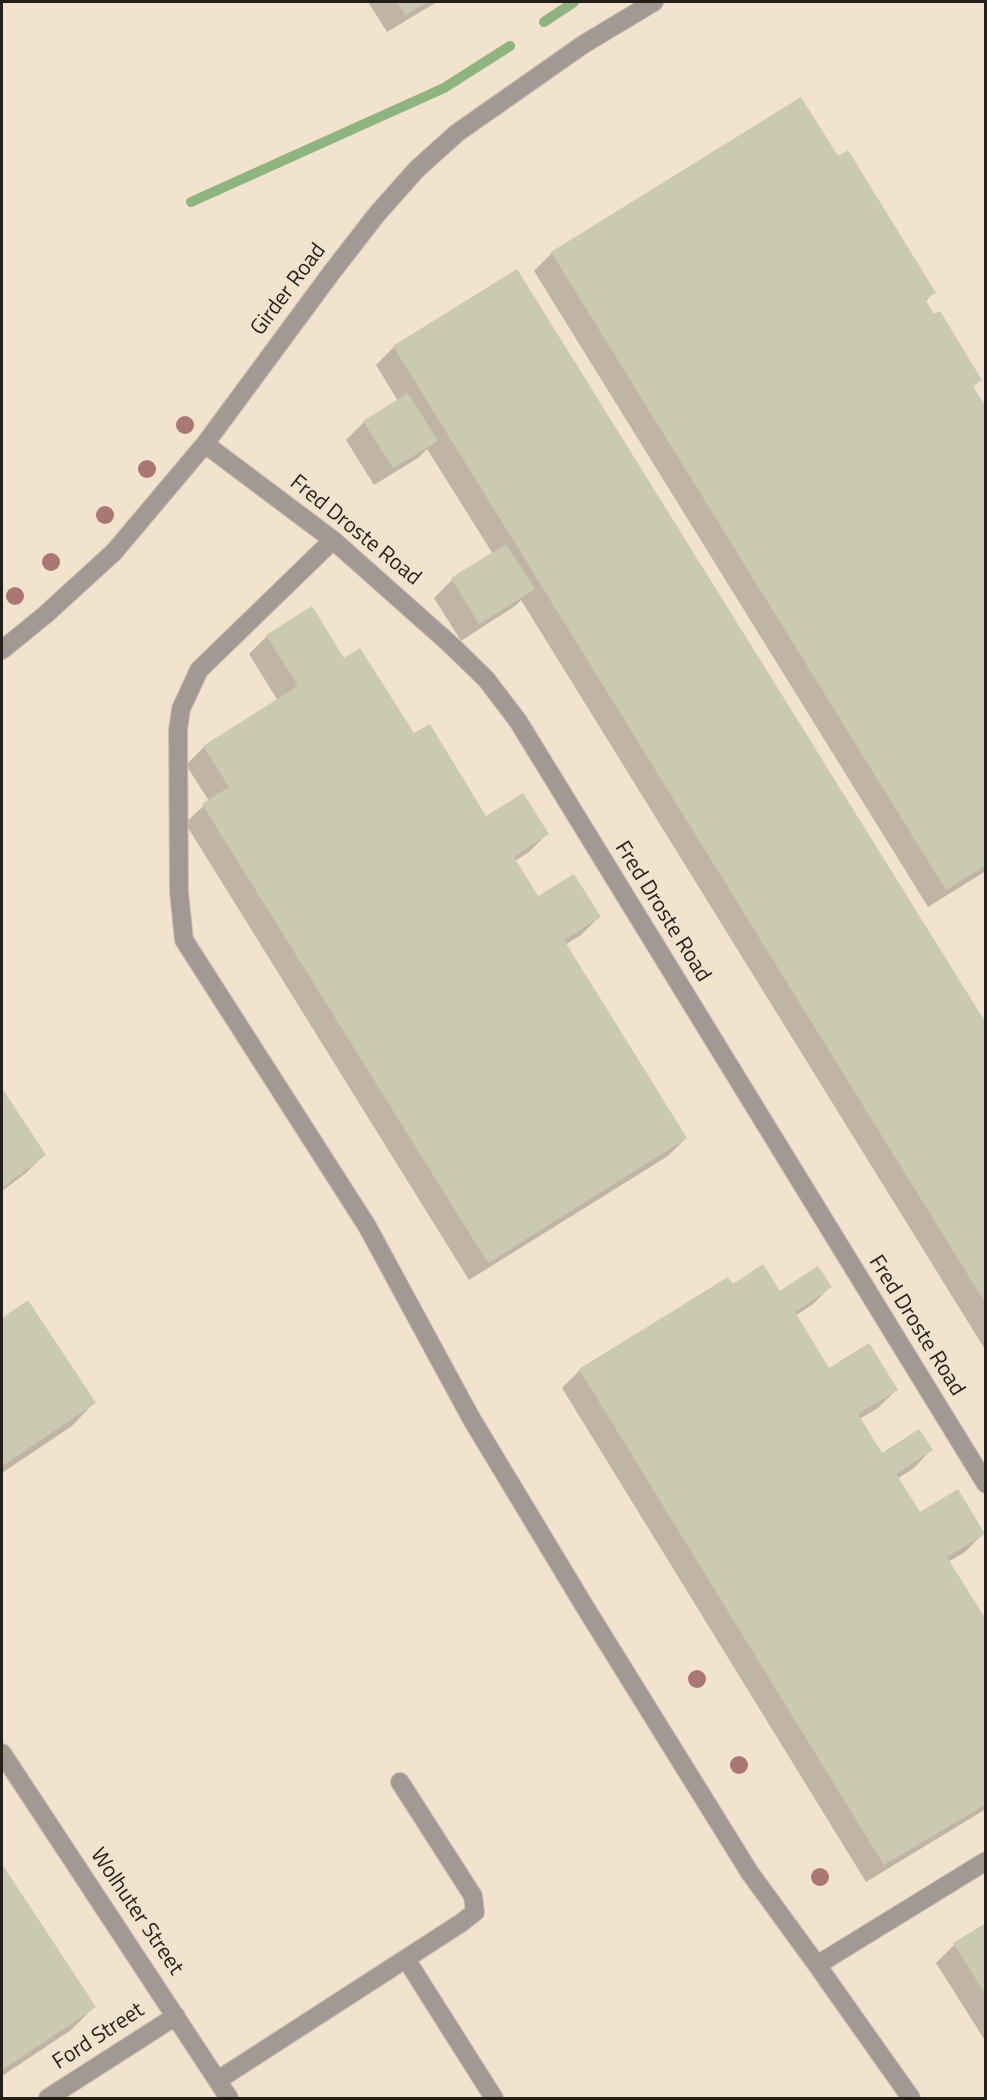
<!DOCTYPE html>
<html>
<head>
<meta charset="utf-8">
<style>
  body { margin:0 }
  #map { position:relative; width:987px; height:2100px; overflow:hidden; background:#f1e3ce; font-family:"Titillium Web",sans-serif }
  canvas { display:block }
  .frame { position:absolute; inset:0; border:3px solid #241f18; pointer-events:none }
</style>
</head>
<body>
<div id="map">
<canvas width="987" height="2100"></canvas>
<div class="frame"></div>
</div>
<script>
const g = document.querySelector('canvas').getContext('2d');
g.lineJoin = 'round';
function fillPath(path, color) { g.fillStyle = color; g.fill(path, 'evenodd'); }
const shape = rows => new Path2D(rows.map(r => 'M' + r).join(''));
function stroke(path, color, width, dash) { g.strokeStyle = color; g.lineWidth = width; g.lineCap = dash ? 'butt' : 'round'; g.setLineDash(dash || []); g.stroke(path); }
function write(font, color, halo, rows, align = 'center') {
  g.font = font + ' "Titillium Web",sans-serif'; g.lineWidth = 4.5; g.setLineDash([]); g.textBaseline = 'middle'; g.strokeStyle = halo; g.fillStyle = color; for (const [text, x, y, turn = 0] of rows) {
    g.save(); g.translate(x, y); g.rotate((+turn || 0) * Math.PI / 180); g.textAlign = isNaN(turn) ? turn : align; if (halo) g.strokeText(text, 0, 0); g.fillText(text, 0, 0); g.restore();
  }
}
fillPath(shape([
  [368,2,437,2,387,32],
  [838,158,934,292,925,302,980,380,972,388,986,409,986,871,928,907,534,271,552,253],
  [517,271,986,1026,986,1351,521,600,515,606,461,641,434,598,452,580,493,554,427,449,418,458,374,485,346,440,364,422,398,401,376,365,394,347],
  [312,608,344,660,486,818,547,834,529,852,515,861,538,898,599,917,581,935,565,945,686,1138,668,1156,469,1280,185,823,209,801,186,765,204,747,278,701,249,654,267,636],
  [2,1091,44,1155,26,1173,2,1191],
  [732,1286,780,1293,830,1287,812,1305,795,1316,829,1370,896,1390,878,1408,859,1419,881,1455,931,1450,914,1468,897,1479,919,1514,983,1534,965,1552,948,1562,982,1617,986,1615,986,1809,866,1882,562,1388,580,1370],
  [27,1302,94,1403,72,1426,2,1473,2,1319],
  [2,1867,94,2007,71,2030,2,2076],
  [986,1925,986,2042,936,1963,954,1945]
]), '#0003');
stroke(shape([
  [544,22,574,2],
  [191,202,444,88,510,46]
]), '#8fb47f', 10);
fillPath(shape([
  [397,2,428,2,405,15],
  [801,97,838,156,848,150,936,293,925,299,934,314,940,311,982,380,973,386,986,407,986,865,946,890,551,252],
  [517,269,986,1023,986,1304,393,346],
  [408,393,438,441,393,468,363,421],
  [506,544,535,589,479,624,451,578],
  [312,606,344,658,360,648,414,733,430,724,486,816,523,793,549,834,514,857,538,896,574,874,601,917,564,940,687,1138,488,1263,202,804,229,787,203,746,298,686,266,635],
  [2,1088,46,1155,2,1188],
  [763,1264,780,1291,818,1266,832,1287,795,1312,829,1368,869,1343,898,1390,858,1414,882,1453,919,1429,933,1450,896,1474,920,1512,958,1489,985,1534,947,1557,983,1615,986,1614,986,1804,884,1865,579,1369,728,1277,733,1284],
  [28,1300,96,1403,2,1466,2,1318],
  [2,1864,96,2007,2,2070],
  [986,1923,986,1995,953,1943]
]), '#cac9b2');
const minor = shape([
  [205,444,333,540,450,644,486,679,518,721,986,1484],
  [333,540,199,670,181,709,178,730,179,892,184,940,367,1226,471,1418,585,1607,750,1873,817,1965,911,2098],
  [2,650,45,615,114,552,205,444,332,272,377,214,417,169,457,133,584,44,654,2],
  [2,1753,229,2098],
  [406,1959,494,2098],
  [817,1965,986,1861],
  [218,2080,461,1923,475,1912,473,1896,400,1782],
  [48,2098,176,2016]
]);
stroke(minor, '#ccc0ad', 20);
stroke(minor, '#a39994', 18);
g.fillStyle = '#ab7774';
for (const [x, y] of [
  [185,425],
  [147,469],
  [105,515],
  [51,562],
  [15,596],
  [697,1679],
  [739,1765],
  [820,1877]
]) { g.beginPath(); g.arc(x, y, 9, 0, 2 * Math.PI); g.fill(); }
write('22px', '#241f18', '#f1e3ce', [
  ["Girder Road",289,290,-53],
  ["Fred Droste Road",355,531,39],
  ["Fred Droste Road",662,912,58],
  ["Fred Droste Road",916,1326,58],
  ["Wolhuter Street",136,1912,56],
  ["Ford Street",99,2037,-33]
]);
</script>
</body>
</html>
